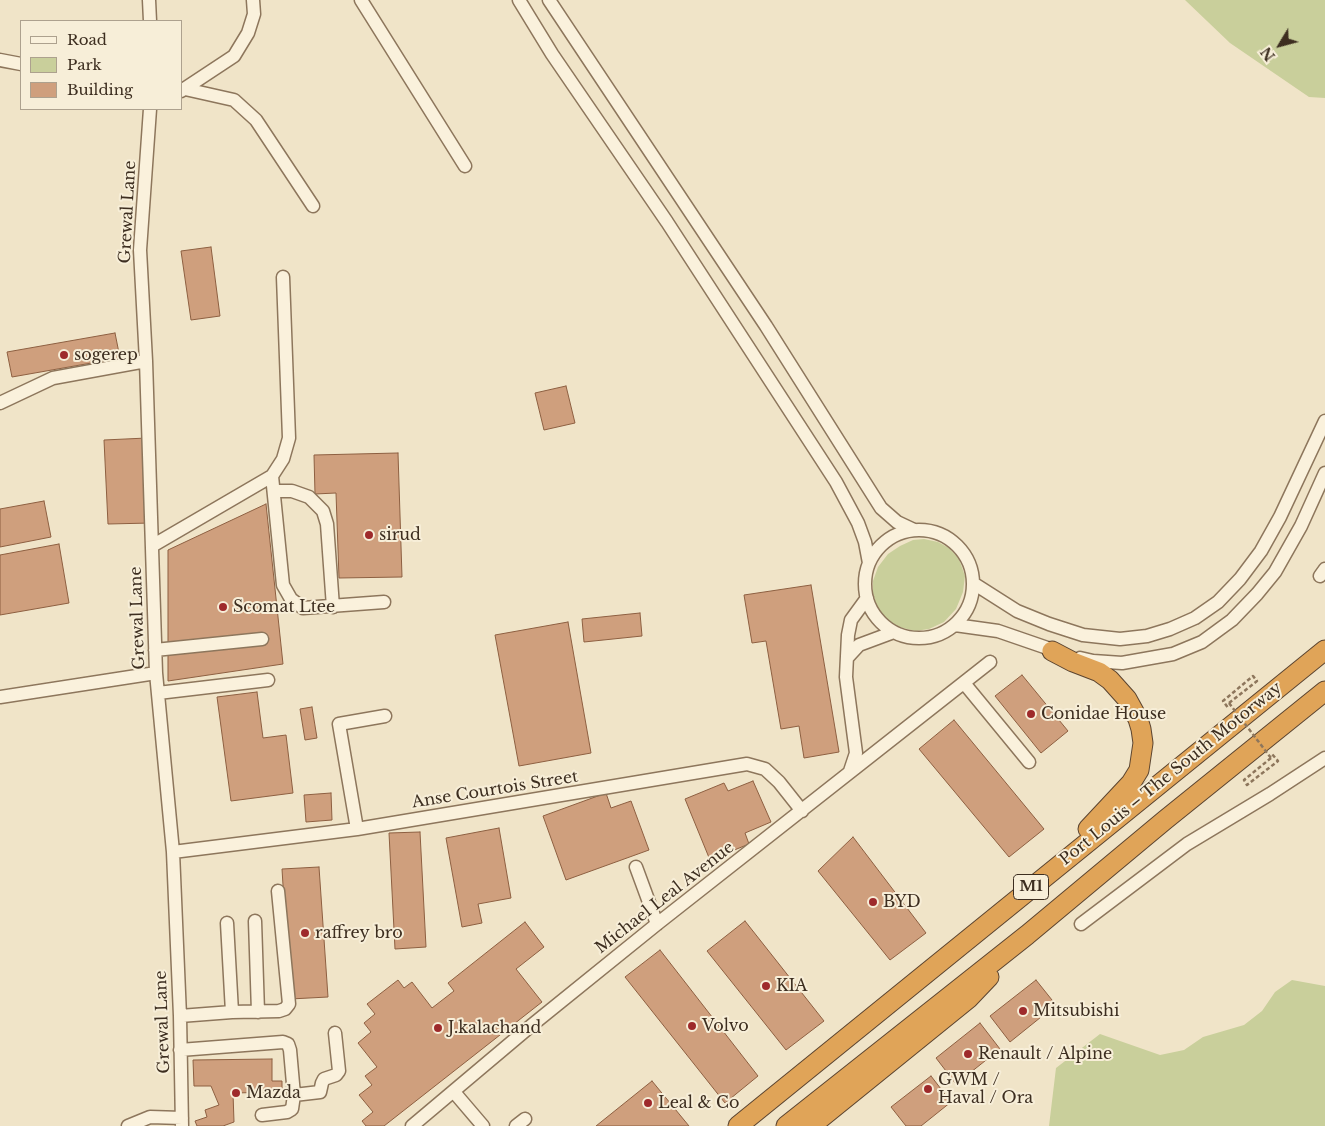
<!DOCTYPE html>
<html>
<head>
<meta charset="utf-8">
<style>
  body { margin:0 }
  #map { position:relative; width:1325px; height:1126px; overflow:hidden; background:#f0e4c8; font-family:"Libre Baskerville",serif }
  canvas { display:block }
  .legend { position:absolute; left:20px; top:20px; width:162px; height:90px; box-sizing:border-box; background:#f7eed8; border:1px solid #ada18e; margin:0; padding:6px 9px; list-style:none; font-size:15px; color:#3d2e20 }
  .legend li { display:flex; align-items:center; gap:10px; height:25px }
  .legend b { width:25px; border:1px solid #ada18e }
  .north { position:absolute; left:1255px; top:20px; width:50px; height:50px; -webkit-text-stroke:4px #f7eed8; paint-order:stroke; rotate:233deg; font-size:14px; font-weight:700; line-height:20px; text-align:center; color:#3d2e20 }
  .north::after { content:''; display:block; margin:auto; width:18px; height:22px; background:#3d2e20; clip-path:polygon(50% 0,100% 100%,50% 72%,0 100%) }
</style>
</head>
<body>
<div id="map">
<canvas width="1325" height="1126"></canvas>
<ul class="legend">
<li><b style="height:6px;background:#faf1dc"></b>Road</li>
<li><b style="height:14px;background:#c9cf9b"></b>Park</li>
<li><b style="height:14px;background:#cf9f7d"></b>Building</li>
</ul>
<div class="north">N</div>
</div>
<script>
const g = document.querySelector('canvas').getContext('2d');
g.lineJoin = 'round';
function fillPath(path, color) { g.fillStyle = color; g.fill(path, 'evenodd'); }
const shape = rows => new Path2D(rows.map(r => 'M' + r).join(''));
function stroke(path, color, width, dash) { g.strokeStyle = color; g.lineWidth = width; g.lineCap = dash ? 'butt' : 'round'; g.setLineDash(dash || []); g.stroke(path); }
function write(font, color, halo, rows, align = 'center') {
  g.font = font + ' "Libre Baskerville",serif'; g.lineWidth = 4; g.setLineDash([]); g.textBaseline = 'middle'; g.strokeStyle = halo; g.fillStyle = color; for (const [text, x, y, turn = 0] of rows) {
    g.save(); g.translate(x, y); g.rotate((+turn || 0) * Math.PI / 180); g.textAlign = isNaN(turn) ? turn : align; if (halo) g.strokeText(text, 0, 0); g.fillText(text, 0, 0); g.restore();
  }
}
fillPath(shape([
  [1185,0,1325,0,1325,98,1309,97,1230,43],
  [924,539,938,542,949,548,959,559,965,576,963,592,956,609,944,622,929,629,915,631,899,627,885,619,877,607,873,593,873,581,878,567,888,554,900,546,913,540],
  [1292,980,1325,986,1325,1126,1049,1126,1056,1068,1100,1034,1160,1055,1184,1050,1203,1037,1244,1025,1262,1011,1275,992]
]), '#c9cf9b');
const building = shape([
  [211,247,220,316,191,320,181,251,211,247],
  [115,333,120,358,12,377,7,352,115,333],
  [566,386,575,423,544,430,535,393,566,386],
  [147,438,151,523,108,524,104,440,147,438],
  [398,453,402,577,339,578,336,493,315,494,314,455,398,453],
  [44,501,51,537,0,547,0,509,44,501],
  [266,504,283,664,168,681,168,550,266,504],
  [59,544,69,603,0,615,0,555,59,544],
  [811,585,839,752,804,758,799,726,781,729,766,641,752,643,744,595,811,585],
  [640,613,642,636,584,642,582,619,640,613],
  [568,622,591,753,519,766,495,635,568,622],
  [1022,675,1068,731,1041,753,995,696,1022,675],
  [257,692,263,738,286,735,293,793,231,801,217,697,257,692],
  [312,707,317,738,305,740,300,709,312,707],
  [954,720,1044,829,1009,857,919,749,954,720],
  [753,781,771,822,745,833,749,844,710,860,685,799,724,783,728,791,753,781],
  [331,793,332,820,306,822,304,795,331,793],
  [606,793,611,808,631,801,649,850,566,880,543,816,606,793],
  [499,828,511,898,478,904,482,923,462,927,446,838,499,828],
  [420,832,426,947,395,949,389,833,420,832],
  [853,837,926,933,890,960,818,871,853,837],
  [319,867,328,997,290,999,282,869,319,867],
  [745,921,824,1021,786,1050,707,951,745,921],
  [525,922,544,947,516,969,542,1002,384,1126,366,1126,362,1121,373,1112,359,1095,372,1085,365,1076,377,1067,358,1043,371,1032,364,1023,375,1014,367,1004,398,980,404,988,412,982,432,1008,454,991,448,983,525,922],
  [660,950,758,1076,725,1103,625,977,660,950],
  [1036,980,1056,1005,1010,1042,990,1016,1036,980],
  [980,1023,1000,1049,956,1084,936,1058,980,1023],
  [272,1059,272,1081,282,1081,282,1092,233,1093,234,1122,223,1126,197,1126,195,1121,207,1117,205,1110,219,1105,211,1086,194,1086,193,1060,272,1059],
  [931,1076,951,1102,921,1126,906,1126,891,1107,931,1076],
  [652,1081,689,1126,596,1126,652,1081]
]);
fillPath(building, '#cf9f7d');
stroke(building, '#8d5f41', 1);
const minor = shape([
  [149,0,150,21],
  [361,0,465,166],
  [519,0,552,54,667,222,836,482,858,523,865,542,869,563],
  [549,0,766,326,881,508,897,522,914,530],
  [0,60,21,64],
  [185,89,234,100,256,120,313,206],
  [181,91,234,56,248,33,254,14,253,0],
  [150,109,140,250,146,361,156,673,173,852,180,1016,182,1126],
  [0,403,53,378,146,361],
  [272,476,283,585,291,599,303,608,384,602],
  [274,491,292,491,309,497,323,511,327,524,333,607],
  '865 584a54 54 0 1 1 108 0a54 54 0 1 1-108 0Z',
  [152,546,272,476,283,459,289,438,283,277],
  [1320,576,1325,569],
  [973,583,1017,611,1049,624,1083,635,1120,639,1147,636,1170,629,1195,618,1218,602,1240,579,1261,551,1280,517,1325,421],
  [955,625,998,631,1059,652],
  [155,650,262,639],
  [848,657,859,645,894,632],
  [1080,658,1093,661,1122,663,1173,654,1202,642,1232,620,1257,594,1275,572,1301,526,1325,473],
  [964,683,1029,762],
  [158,693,268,680],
  [0,697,156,673],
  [850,771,856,753,846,677,848,635,851,620,867,598],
  [357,829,339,724,385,716],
  [173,852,357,829,747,764,765,769,779,782,802,811],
  [636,867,657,924],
  [255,921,258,1012],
  [227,923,232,1012],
  [1081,924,1187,844,1270,794,1325,758],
  [180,1016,232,1012,279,1011,285,1009,289,1004,278,891],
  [180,1050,283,1042,288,1044,290,1050,294,1095,292,1109,287,1112,262,1115],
  [454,1092,483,1126],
  [294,1095,320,1092,322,1083,324,1079,336,1075,339,1071,335,1033],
  [128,1126,150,1117,182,1118],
  [412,1126,532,1025,657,924,990,662],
  [516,1126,525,1119]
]);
const highway = shape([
  [1052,651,1073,662,1099,672,1110,680,1127,699,1138,719,1141,729,1143,743,1139,770,1131,783,1088,829],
  [738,1126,1325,650],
  [786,1126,1027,935,1165,820,1325,691],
  [811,1126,969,998,989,977]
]);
stroke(minor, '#8d765c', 15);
stroke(highway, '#5b4430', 21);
stroke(shape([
  [1229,703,1257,681,1253,676,1223,701,1229,709],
  [1271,758,1244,780,1247,785,1278,761,1272,754]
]), '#8d765c', 2.5, [4, 2.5]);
stroke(minor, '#faf1dc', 12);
stroke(highway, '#e0a458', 19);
stroke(shape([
  [1229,703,1271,758]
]), '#8d765c', 2.5, [4, 2.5]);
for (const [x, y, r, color] of [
  [64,355,5,"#9e2a2b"],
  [369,535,5,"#9e2a2b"],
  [223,607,5,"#9e2a2b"],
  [1031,714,5,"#9e2a2b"],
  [873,902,5,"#9e2a2b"],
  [305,933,5,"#9e2a2b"],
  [766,986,5,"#9e2a2b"],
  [1023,1011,5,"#9e2a2b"],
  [692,1026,5,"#9e2a2b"],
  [438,1028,5,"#9e2a2b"],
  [968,1054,5,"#9e2a2b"],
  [928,1089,5,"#9e2a2b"],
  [236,1093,5,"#9e2a2b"],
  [648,1103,5,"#9e2a2b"]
]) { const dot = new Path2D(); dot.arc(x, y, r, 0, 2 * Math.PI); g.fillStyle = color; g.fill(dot); stroke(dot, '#f7eed8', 2); }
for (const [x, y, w] of [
  [1031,887,35]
]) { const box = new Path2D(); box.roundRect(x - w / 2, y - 12.5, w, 25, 4); g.fillStyle = '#f7eed8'; g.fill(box); stroke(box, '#3d2e20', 1); }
write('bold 15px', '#3d2e20', null, [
  ["M1",1031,887]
]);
write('16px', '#3d2e20', '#f7eed8', [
  ["Grewal Lane",128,212,-87],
  ["Grewal Lane",138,618,-92],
  ["Port Louis – The South Motorway",1171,774,-39],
  ["Anse Courtois Street",495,790,-9],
  ["Michael Leal Avenue",665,898,-38],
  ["Grewal Lane",163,1022,-92]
]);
write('16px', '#3d2e20', '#f7eed8', [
  ["sogerep",74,355],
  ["sirud",379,535],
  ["Scomat Ltee",233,607],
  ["Conidae House",1041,714],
  ["BYD",883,902],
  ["raffrey bro",315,933],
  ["KIA",776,986],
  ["Mitsubishi",1033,1011],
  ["Volvo",702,1026],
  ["J.kalachand",448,1028],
  ["Renault / Alpine",978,1054],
  ["GWM /",938,1080],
  ["Haval / Ora",938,1098],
  ["Mazda",246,1093],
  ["Leal & Co",658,1103]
], 'left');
</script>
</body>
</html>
